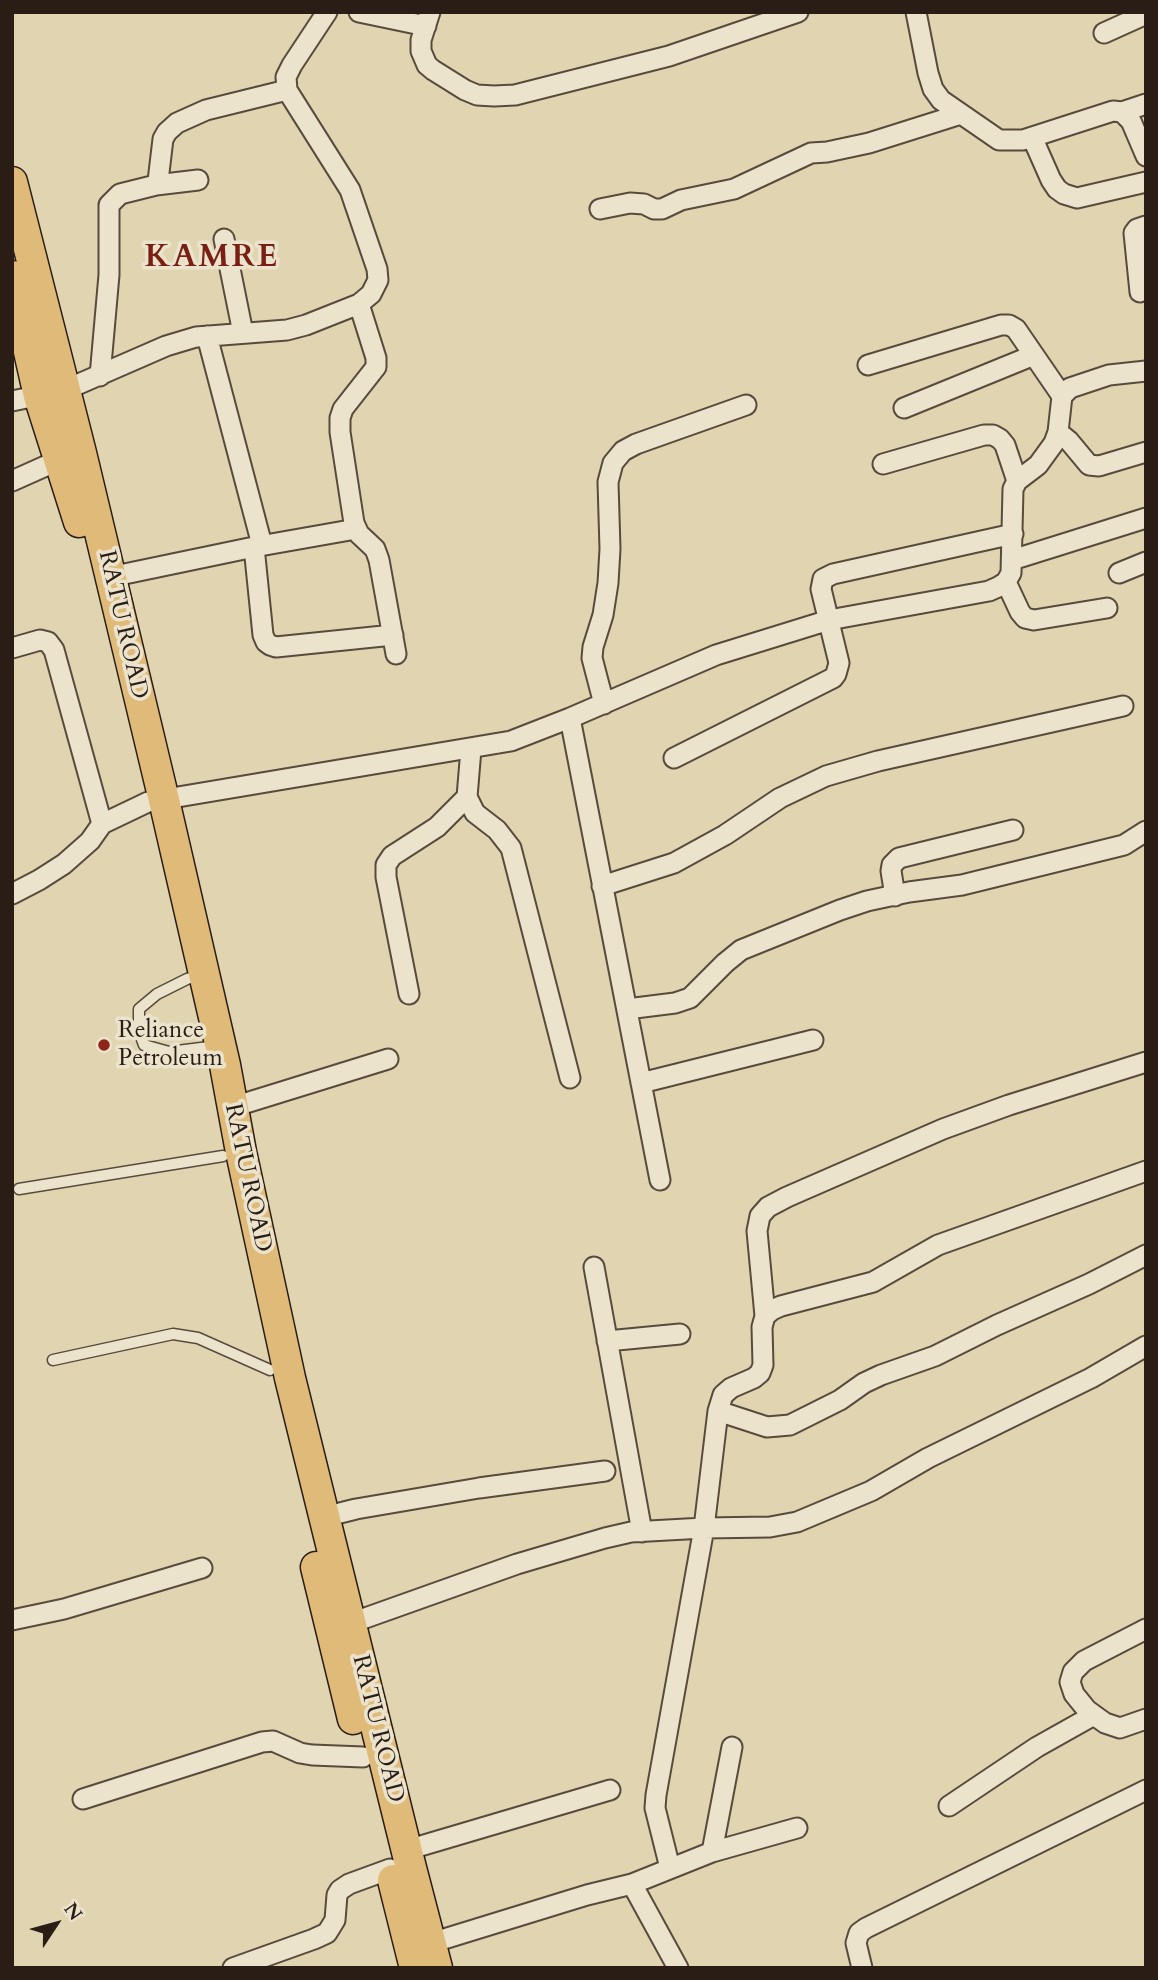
<!DOCTYPE html>
<html>
<head>
<meta charset="utf-8">
<style>
  body { margin:0 }
  #map { position:relative; width:1158px; height:1980px; overflow:hidden; background:#e0d4b1; font-family:Cardo,serif }
  canvas { display:block }
  .frame { position:absolute; inset:0; border:14px solid #2a1d16; pointer-events:none }
  .north { position:absolute; left:21px; top:1889px; width:70px; height:70px; -webkit-text-stroke:5px #ebe3cc; paint-order:stroke; rotate:54deg; font-size:19px; font-weight:700; line-height:28px; text-align:center; color:#2a1d16 }
  .north::after { content:''; display:block; margin:auto; width:24px; height:32px; background:#2a1d16; clip-path:polygon(50% 0,100% 100%,50% 72%,0 100%) }
</style>
</head>
<body>
<div id="map">
<canvas width="1158" height="1980"></canvas>
<div class="frame"></div>
<div class="north">N</div>
</div>
<script>
const g = document.querySelector('canvas').getContext('2d');
g.lineJoin = 'round';
const shape = rows => new Path2D(rows.map(r => 'M' + r).join(''));
function stroke(path, color, width, dash) { g.strokeStyle = color; g.lineWidth = width; g.lineCap = dash ? 'butt' : 'round'; g.setLineDash(dash || []); g.stroke(path); }
function write(font, color, halo, rows, align = 'center') {
  g.font = font + ' Cardo,serif'; g.lineWidth = 7; g.setLineDash([]); g.textBaseline = 'middle'; g.strokeStyle = halo; g.fillStyle = color; for (const [text, x, y, turn = 0] of rows) {
    g.save(); g.translate(x, y); g.rotate((+turn || 0) * Math.PI / 180); g.textAlign = isNaN(turn) ? turn : align; if (halo) g.strokeText(text, 0, 0); g.fillText(text, 0, 0); g.restore();
  }
}
const service = shape([
  [200,975,187,979,157,994,139,1009,139,1031,144,1045,169,1052,217,1046],
  [19,1189,223,1156],
  [53,1360,173,1334,198,1338,270,1370]
]);
const minor = shape([
  [359,12,426,26],
  [430,12,421,40,421,51,427,65,433,70,465,90,477,95,494,96,515,95,669,56,798,12],
  [916,12,928,73,933,89,941,100,999,140,1023,140,1113,111,1122,112,1131,121,1146,156],
  [1104,33,1146,14],
  [1122,112,1146,104],
  [1032,137,1051,180,1057,189,1064,194,1077,198,1146,182],
  [156,185,198,180],
  [600,209,630,203,644,204,654,209,662,209,681,200,734,189,811,153,827,152,869,143,961,114],
  [224,239,243,333],
  [1140,292,1134,233,1137,229,1146,226],
  [359,304,376,358,376,367,343,409,340,418,340,432,354,523,359,534,375,549,379,560,396,654],
  [207,336,262,545],
  [868,365,1001,325,1009,325,1016,329,1062,396],
  [100,376,109,275,109,205,120,194,156,185,158,181,163,139,167,132,177,123,206,110,287,90],
  [12,401,65,390,166,346,196,337,287,330,306,325,359,304,371,294,378,280,377,269,350,190,287,90,286,77,292,65,327,12],
  [904,408,1034,355],
  [1058,432,1069,441,1089,465,1099,466,1146,452],
  [883,464,984,435,993,435,1000,439,1005,445,1017,481],
  [12,481,59,460],
  [254,547,263,635,266,642,270,645,276,647,393,635],
  [1012,560,1146,518],
  [1119,573,1146,562],
  [110,577,254,547,356,529],
  [1006,582,1020,612,1025,618,1034,620,1107,608],
  [12,648,40,640,48,642,54,650,102,824],
  [604,704,592,658,593,647,603,615,608,583,610,549,608,482,613,463,623,451,636,444,746,405],
  [570,718,660,1180],
  [471,749,467,797,475,813,497,830,511,848,570,1078],
  [674,758,833,678,836,674,839,663,821,589,823,579,833,574,1013,534],
  [602,886,674,863,725,835,780,798,826,776,878,761,1123,706],
  [12,894,39,880,64,864,90,841,102,824,148,802,511,741,570,718,716,655,829,620,989,591,998,587,1006,582,1011,573,1013,489,1017,481,1038,465,1054,443,1058,432,1062,396,1070,388,1109,375,1146,371],
  [895,896,891,871,892,865,899,858,1013,830],
  [409,994,386,877,386,865,392,856,437,827,467,797],
  [627,1009,675,1003,690,998,725,963,741,950,840,910,867,901,909,892,962,885,1124,845,1146,831],
  [641,1083,813,1040],
  [233,1107,388,1059],
  [594,1267,642,1532],
  [765,1316,757,1231,760,1216,768,1207,787,1197,943,1129,1009,1105,1146,1062],
  [607,1341,680,1334],
  [718,1411,767,1427,790,1425,840,1400,864,1383,881,1375,935,1356,997,1325,1089,1284,1146,1255],
  [324,1517,356,1509,479,1488,605,1471],
  [12,1620,64,1609,202,1568],
  [340,1627,517,1564,605,1538,631,1532,704,1528,770,1527,797,1522,871,1491,928,1458,1091,1378,1146,1346],
  [1146,1629,1084,1661,1073,1672,1070,1682,1074,1694,1087,1710,1105,1723,1120,1728,1146,1719],
  [83,1799,262,1742,273,1741,300,1753,312,1755,363,1757],
  [949,1806,1037,1747,1094,1715],
  [407,1850,610,1790],
  [712,1852,732,1747],
  [670,1868,655,1808,656,1795,704,1528,718,1411,723,1395,731,1388,754,1378,760,1373,763,1365,762,1327,765,1316,772,1310,781,1306,873,1282,938,1245,1146,1171],
  [632,1884,678,1968],
  [431,1943,587,1895,632,1884,712,1852,797,1828],
  [233,1968,314,1939,327,1933,335,1920,337,1895,340,1890,349,1884,390,1869],
  [862,1968,856,1943,859,1933,866,1928,1146,1790]
]);
const primary = shape([
  [12,182,81,453,164,800,225,1065,241,1152,290,1378,410,1864,437,1968],
  [12,276,39,396,79,522],
  [316,1567,353,1719],
  [393,1880,415,1968]
]);
stroke(service, '#584b3d', 13);
stroke(minor, '#584b3d', 23);
stroke(primary, '#2a1d16', 33);
stroke(service, '#ebe3cc', 10);
stroke(minor, '#ebe3cc', 19);
stroke(primary, '#e0ba78', 30);
for (const [x, y, r, color] of [
  [104,1045,7,"#8f2418"]
]) { const dot = new Path2D(); dot.arc(x, y, r, 0, 2 * Math.PI); g.fillStyle = color; g.fill(dot); stroke(dot, '#ebe3cc', 2.5); }
write('24px', '#2a1d16', '#ebe3cc', [
  ["RATU ROAD",122,625,77],
  ["RATU ROAD",247,1178,78],
  ["RATU ROAD",377,1729,76]
]);
write('24px', '#2a1d16', '#ebe3cc', [
  ["Reliance",118,1031],
  ["Petroleum",118,1059]
], 'left');
g.letterSpacing = '2px';
write('bold 32px', '#7a1f14', '#ebe3cc', [
  ["KAMRE",212,259]
]);
g.letterSpacing = '0px';
</script>
</body>
</html>
